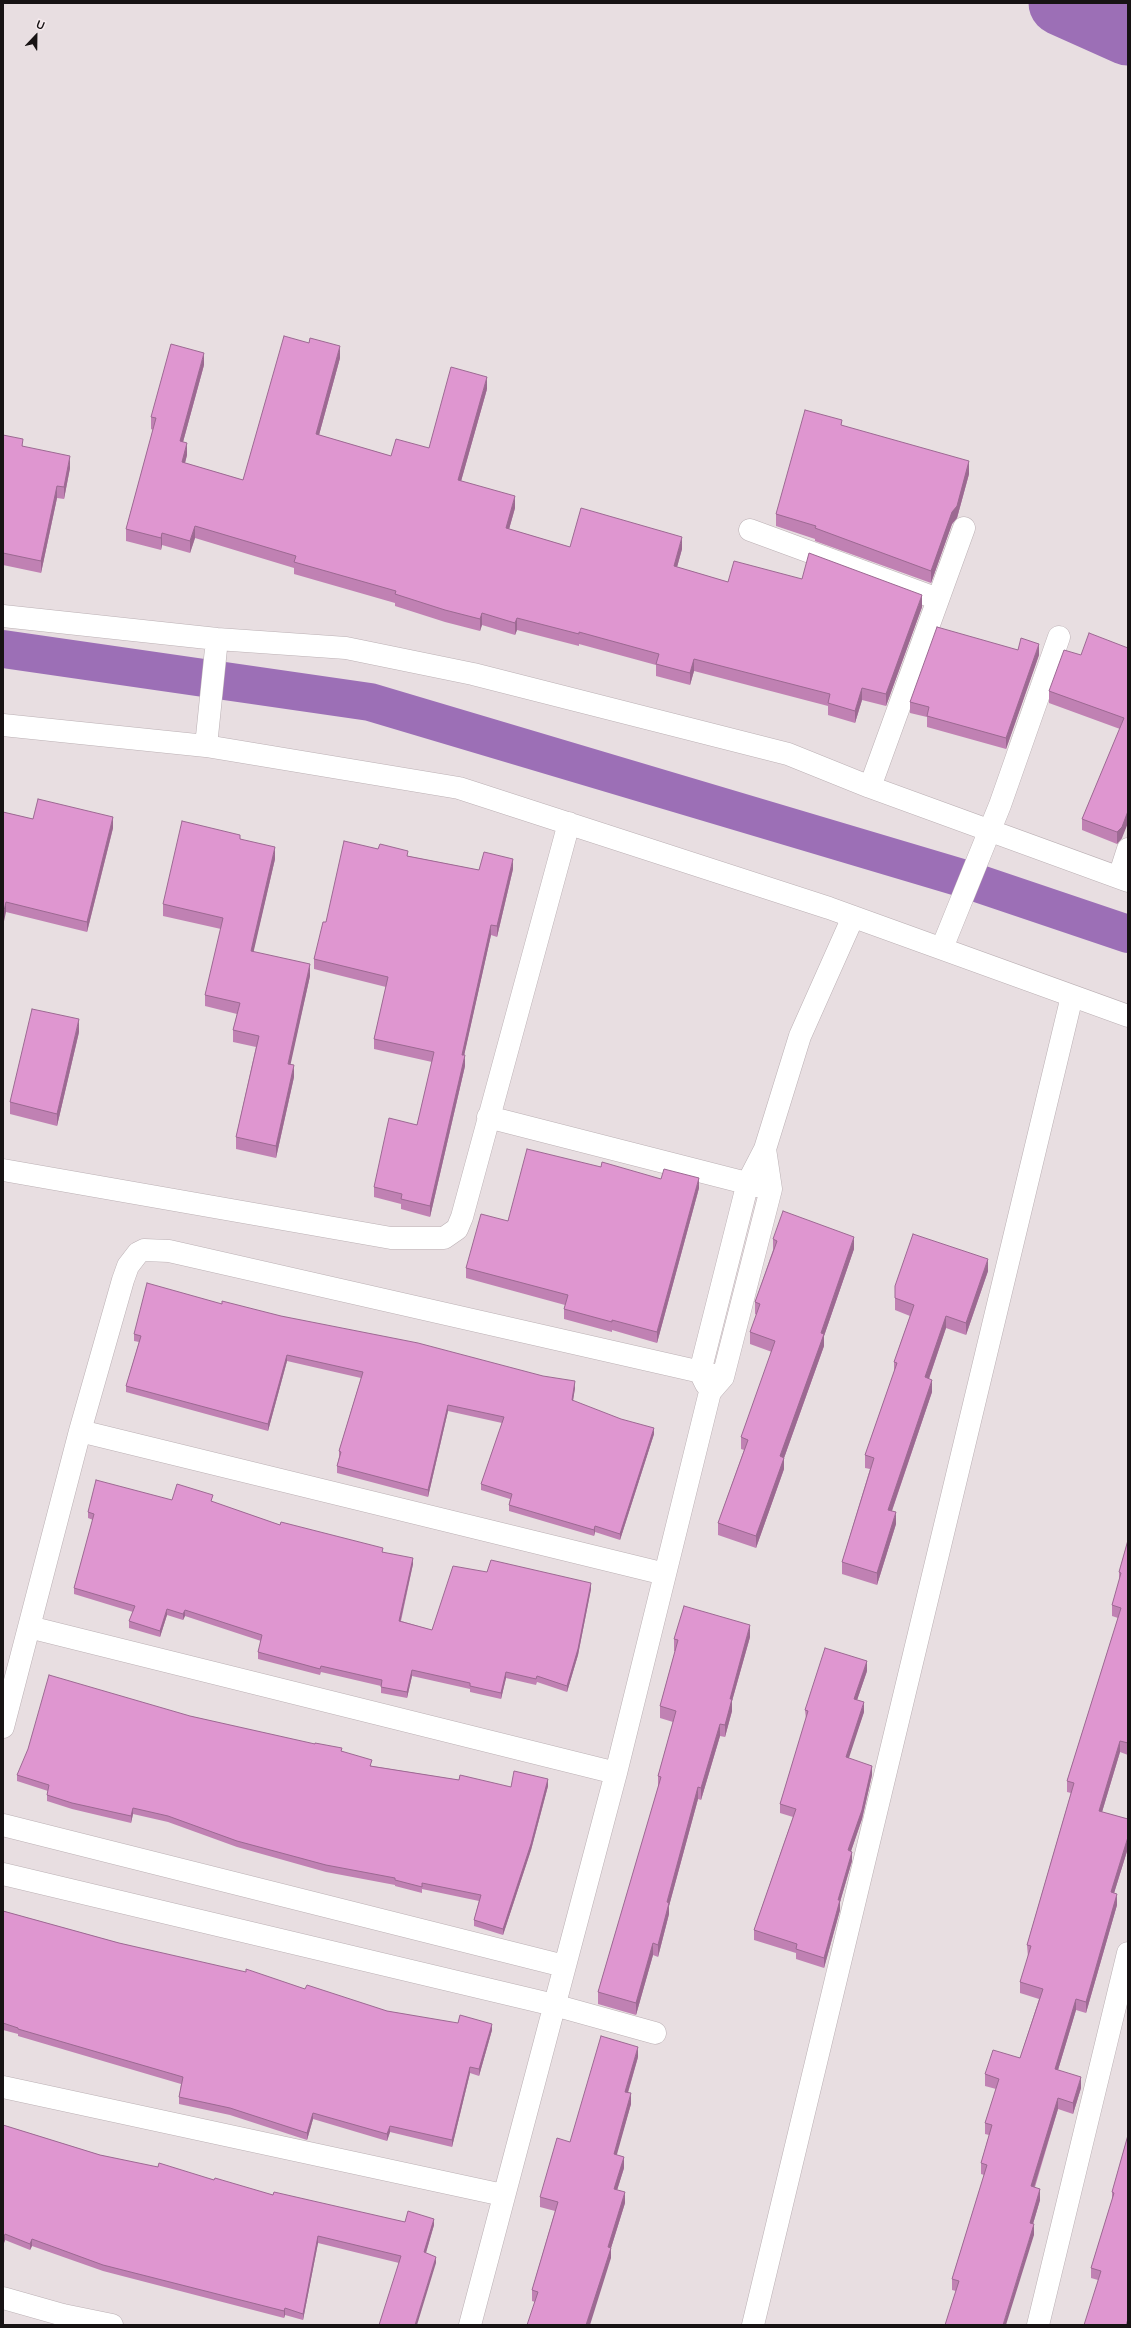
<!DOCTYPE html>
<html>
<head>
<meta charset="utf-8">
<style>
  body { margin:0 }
  #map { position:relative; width:1131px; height:2328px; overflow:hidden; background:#e8dee1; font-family:Mulish,sans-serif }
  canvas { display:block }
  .frame { position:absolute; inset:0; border:4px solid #171314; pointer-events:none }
  .north { position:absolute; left:16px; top:16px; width:40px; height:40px; -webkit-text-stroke:3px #f6ebee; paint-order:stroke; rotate:22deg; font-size:11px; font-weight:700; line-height:16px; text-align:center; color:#171314 }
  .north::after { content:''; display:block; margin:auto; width:14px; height:18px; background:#171314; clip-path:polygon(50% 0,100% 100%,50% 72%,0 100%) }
</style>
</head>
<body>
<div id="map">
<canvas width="1131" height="2328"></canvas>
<div class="frame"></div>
<div class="north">U</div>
</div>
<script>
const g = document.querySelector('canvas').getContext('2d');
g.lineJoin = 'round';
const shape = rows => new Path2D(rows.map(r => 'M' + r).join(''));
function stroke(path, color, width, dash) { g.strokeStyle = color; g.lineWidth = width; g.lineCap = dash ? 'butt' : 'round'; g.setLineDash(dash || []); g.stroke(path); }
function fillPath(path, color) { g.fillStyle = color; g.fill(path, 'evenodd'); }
stroke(shape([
  [3,649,370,702,965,879,1128,934]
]), '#9c6fb6', 38);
stroke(shape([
  [1061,3,1128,33]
]), '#9c6fb6', 65);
const street = shape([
  [750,530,938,599],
  [3,616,217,639,346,648,473,674,788,754,870,787,1128,881],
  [3,725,206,746,459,788,829,908,1128,1016],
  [206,746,217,639],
  [870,787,964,528],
  [1119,877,1128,849],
  [942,948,1000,805,1059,637],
  [488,1117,762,1187],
  [3,1170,391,1238,444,1238,457,1229,462,1217,569,823],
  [706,1384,700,1372,748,1182,765,1149,800,1036,853,917],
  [80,1431,665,1574],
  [29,1627,616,1773],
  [3,1727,80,1431,123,1280,128,1266,138,1253,144,1250,169,1251,723,1377],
  [3,1825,564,1966],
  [3,1874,554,2005,655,2033],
  [3,2087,503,2195],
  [3,2298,63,2315,112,2325],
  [470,2325,616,1773,710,1392,723,1377,771,1189,765,1149],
  [753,2325,1072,996],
  [1038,2325,1128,1953]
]);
stroke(street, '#bbb0b4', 23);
stroke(street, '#fff', 22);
fillPath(shape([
  [309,343,340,358,319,435,391,456,429,448,487,389,461,481,515,508,509,529,570,547,682,549,677,567,728,582,802,579,922,607,886,706,862,700,855,723,828,715,828,706,694,671,690,685,656,676,656,665,579,644,579,646,517,630,515,635,482,625,480,631,445,622,395,606,395,603,294,574,294,568,195,538,190,553,162,545,161,550,126,541,126,529,153,430,151,429,151,417,204,365,183,442,187,455,185,463,243,480],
  [842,426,969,474,957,518,952,524,931,583,815,541,815,539,776,526,776,514],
  [3,435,23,446,70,468,64,499,57,498,41,573,3,565],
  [1128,648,1122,838,1117,844,1082,830,1082,819,1120,729,1049,703,1049,691,1081,655],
  [1018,650,1039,655,1006,749,927,727,927,717,910,713,910,702],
  [3,812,33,819,113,828,87,932,6,912],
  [240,839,275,859,253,952,310,976,290,1064,294,1077,276,1158,236,1149,236,1137,256,1047,233,1042,233,1030,237,1014,205,1006,205,995,221,929,163,916,163,904],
  [408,856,479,870,513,869,497,937,491,935,464,1055,465,1066,430,1217,401,1209,401,1204,374,1197,374,1187,417,1125,432,1062,374,1049,374,1039,386,987,314,969,314,959,326,922],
  [79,1032,57,1126,10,1114,10,1102],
  [601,1167,699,1188,657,1343,612,1330,612,1332,564,1319,564,1309,565,1305,466,1278,466,1268,508,1221],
  [773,1239,854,1249,824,1336,824,1346,784,1458,784,1469,756,1548,718,1535,718,1523,744,1450,741,1449,741,1437,772,1352,750,1344,750,1332,757,1315,755,1314,755,1302,773,1250],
  [988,1271,966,1335,946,1328,929,1379,932,1392,892,1511,896,1524,877,1585,842,1574,842,1562,870,1469,865,1468,865,1455,894,1372,894,1362,910,1316,895,1310,895,1286],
  [222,1304,281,1316,575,1388,573,1401,654,1434,620,1540,595,1532,594,1536,509,1511,509,1505,510,1499,481,1490,481,1484,502,1423,448,1411,428,1497,337,1473,337,1466,339,1457,339,1451,361,1378,287,1361,268,1431,126,1392,126,1386,139,1342,134,1341,134,1334],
  [172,1500,213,1501,213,1502,280,1525,383,1552,413,1564,401,1621,432,1630,591,1589,578,1655,567,1692,537,1682,536,1685,506,1678,501,1699,470,1692,470,1689,412,1676,407,1698,381,1693,381,1686,321,1672,320,1675,258,1659,258,1652,261,1641,185,1616,183,1620,167,1615,160,1637,129,1628,129,1621,133,1612,74,1594,74,1588,93,1520,88,1518,88,1512],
  [1128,1540,1128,1755,1120,1752,1102,1812,1128,1819,1128,1848,1114,1893,1117,1905,1086,2013,1076,2010,1058,2070,1081,2088,1073,2114,1058,2109,1035,2187,1040,2200,1033,2224,1034,2235,956,2291,952,2290,952,2279,984,2175,981,2174,981,2163,989,2135,985,2134,985,2123,996,2089,985,2086,985,2074,1020,2058,1039,1999,1020,1993,1020,1982,1028,1957,1027,1945,1071,1793,1067,1792,1067,1781,1118,1618,1112,1616,1112,1605,1119,1581,1119,1572],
  [750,1637,732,1701,732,1711,725,1737,720,1736,701,1800,698,1799,669,1906,669,1914,658,1957,653,1955,636,2015,598,2004,598,1992,658,1788,658,1776,673,1722,660,1718,660,1706,675,1651,674,1651,674,1639],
  [867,1671,857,1700,864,1712,848,1758,872,1775,862,1819,851,1851,852,1861,840,1902,840,1910,824,1968,796,1959,796,1953,754,1940,754,1930,793,1817,780,1813,780,1804,806,1719,805,1710],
  [190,1716,342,1751,372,1766,459,1780,511,1787,548,1786,531,1850,503,1935,474,1926,474,1920,479,1901,422,1889,422,1893,395,1886,395,1885,326,1872,237,1847,168,1822,133,1814,131,1823,72,1809,47,1801,47,1795,48,1791,17,1781,17,1775],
  [3,1911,119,1943,305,1989,387,2011,492,2030,479,2076,470,2073,452,2147,390,2132,387,2141,313,2119,307,2140,230,2115,179,2104,179,2097,181,2084,18,2036,18,2034,3,2030],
  [638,2057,628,2093,631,2104,616,2155,624,2168,617,2190,625,2203,611,2248,611,2258,535,2302,532,2301,532,2290,555,2211,540,2207,540,2197,570,2142],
  [3,2125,100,2155,214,2180,273,2195,405,2222,434,2225,426,2253,436,2263,399,2263,318,2243,303,2320,285,2315,284,2318,103,2271,32,2246,30,2250,5,2240,3,2246],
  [1128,2135,1128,2325,1098,2280,1091,2278,1091,2268,1112,2200,1112,2192]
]), '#c081b3');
fillPath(shape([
  [340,346,340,358,316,446,316,434],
  [204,353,204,365,180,453,180,441],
  [487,377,487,389,458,492,458,480],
  [187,443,187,455,182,474,182,462],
  [70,456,70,468,64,499,64,487],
  [969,461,969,474,957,518,952,524,931,583,931,571],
  [57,486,57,498,41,573,41,561],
  [515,496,515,508,506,540,506,528],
  [195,526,195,538,190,553,190,541],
  [162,533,162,545,161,550,161,538],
  [682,537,682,549,674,578,674,566],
  [922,595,922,607,886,706,886,694],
  [482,613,482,625,480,631,480,619],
  [517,618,517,630,515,635,515,623],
  [1039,644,1039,655,1006,749,1006,738],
  [694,659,694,671,690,685,690,673],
  [862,688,862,700,855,723,855,711],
  [1128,811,1128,823,1122,838,1117,844,1117,832],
  [113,817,113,828,87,932,87,922],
  [275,847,275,859,251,963,251,951],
  [513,859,513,869,497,937,497,926],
  [6,902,6,912,3,926,3,915],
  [491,925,491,935,462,1065,462,1055],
  [310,964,310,976,288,1076,288,1064],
  [4,967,4,977,3,982,3,972],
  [79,1019,79,1032,57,1126,57,1114],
  [465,1055,465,1066,430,1217,430,1206],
  [294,1065,294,1077,276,1158,276,1146],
  [699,1178,699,1188,657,1343,657,1332],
  [854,1237,854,1249,824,1336,824,1346,784,1458,784,1469,756,1548,756,1536,780,1456,821,1333],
  [988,1259,988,1271,966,1335,966,1323],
  [946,1316,946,1328,925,1390,925,1377],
  [287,1355,287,1361,268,1431,268,1424],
  [932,1380,932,1392,888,1522,888,1510],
  [575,1381,575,1388,572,1406,572,1400],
  [448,1405,448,1411,428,1497,428,1490],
  [654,1428,654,1434,620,1540,620,1534],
  [896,1512,896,1524,877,1585,877,1573],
  [595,1526,595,1532,594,1536,594,1530],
  [413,1558,413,1564,399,1627,399,1621],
  [591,1583,591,1589,578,1655,567,1692,567,1686],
  [167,1609,167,1615,160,1637,160,1631],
  [185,1610,185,1616,183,1620,183,1614],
  [750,1625,750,1637,732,1701,732,1711,725,1737,725,1725,730,1699],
  [867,1661,867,1671,854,1709,854,1699],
  [412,1670,412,1676,407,1698,407,1692],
  [506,1672,506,1678,501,1699,501,1693],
  [864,1702,864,1712,846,1767,846,1757],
  [720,1724,720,1736,701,1800,701,1788],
  [1120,1741,1120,1752,1099,1822,1099,1811],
  [872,1766,872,1775,862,1819,848,1860,848,1850],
  [548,1779,548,1786,531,1850,503,1935,503,1929],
  [698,1787,698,1799,669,1906,669,1914,658,1957,658,1945,667,1902],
  [133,1808,133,1814,131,1823,131,1816],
  [1128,1837,1128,1848,1111,1903,1111,1892],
  [852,1852,852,1861,840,1902,840,1910,824,1968,824,1958,838,1900],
  [1117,1894,1117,1905,1086,2013,1086,2002],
  [653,1943,653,1955,636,2015,636,2003],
  [1076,1999,1076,2010,1055,2080,1055,2069],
  [492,2024,492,2030,479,2076,479,2069],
  [638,2047,638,2057,625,2102,625,2092],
  [470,2067,470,2073,452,2147,452,2140],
  [1081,2077,1081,2088,1073,2114,1073,2103],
  [631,2093,631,2104,614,2165,614,2154],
  [1058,2098,1058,2109,1031,2197,1031,2186],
  [313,2113,313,2119,307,2140,307,2133],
  [390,2126,390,2132,387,2141,387,2134],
  [624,2157,624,2168,614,2200,614,2189],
  [1040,2189,1040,2200,1030,2234,1030,2223],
  [625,2192,625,2203,611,2248,611,2258,590,2325,586,2325,608,2247],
  [434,2219,434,2225,424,2259,424,2252],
  [1034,2224,1034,2235,1006,2325,1003,2325],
  [5,2234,5,2240,3,2246,3,2240],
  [318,2236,318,2243,303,2320,303,2314],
  [32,2239,32,2246,30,2250,30,2244],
  [436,2257,436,2263,417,2325,415,2325],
  [285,2308,285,2315,284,2318,284,2311]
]), '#9c6992');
const building = shape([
  [284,336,309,343,310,338,340,346,316,434,391,456,396,439,429,448,451,367,487,377,458,480,515,496,506,528,570,547,581,508,682,537,674,566,728,582,734,561,802,579,809,553,922,595,886,694,862,688,855,711,828,703,830,694,694,659,690,673,656,664,659,654,579,632,579,634,517,618,515,623,482,613,480,619,445,610,395,594,396,591,294,562,296,556,195,526,190,541,162,533,161,538,126,529,156,418,151,417,171,344,204,353,180,441,187,443,182,462,243,480,284,336],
  [805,410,842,420,841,425,969,461,957,506,952,512,931,571,815,528,816,526,776,514,805,410],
  [3,435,23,439,22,446,70,456,64,487,57,486,41,561,3,553,3,435],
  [937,627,1018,650,1021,638,1039,644,1006,738,927,716,929,707,910,702,937,627],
  [1089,633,1128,648,1128,811,1122,827,1117,832,1082,819,1124,718,1049,691,1064,650,1081,655,1089,633],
  [38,799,113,817,87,922,6,902,3,915,3,812,33,819,38,799],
  [182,821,240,835,240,839,275,847,251,951,310,964,288,1064,294,1065,276,1146,236,1137,259,1036,233,1030,240,1003,205,995,223,918,163,904,182,821],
  [344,841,378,849,380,844,408,851,407,856,479,870,484,852,513,859,497,926,491,925,462,1055,465,1055,430,1206,401,1199,402,1194,374,1187,389,1118,417,1125,434,1052,374,1039,388,977,314,959,323,922,326,922,344,841],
  [32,1009,79,1019,57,1114,10,1102,32,1009],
  [527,1149,601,1167,602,1162,661,1179,664,1169,699,1178,657,1332,612,1320,612,1322,564,1309,568,1295,466,1268,481,1214,508,1221,527,1149],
  [783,1211,854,1237,821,1333,824,1334,780,1456,784,1458,756,1536,718,1523,748,1440,741,1437,775,1341,750,1332,760,1304,755,1302,777,1241,773,1239,783,1211],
  [913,1234,988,1259,966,1323,946,1316,925,1377,932,1380,888,1510,896,1512,877,1573,842,1562,874,1458,865,1455,897,1363,894,1362,914,1305,895,1298,895,1286,913,1234],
  [147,1283,222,1304,222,1301,281,1316,418,1343,543,1376,575,1381,572,1400,621,1419,654,1428,620,1534,595,1526,594,1530,509,1505,512,1494,481,1484,504,1417,448,1405,428,1490,337,1466,341,1452,339,1451,363,1372,287,1355,268,1424,126,1386,141,1336,134,1334,147,1283],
  [96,1480,172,1500,177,1484,213,1495,211,1501,280,1525,281,1522,383,1548,382,1552,413,1558,399,1621,432,1630,453,1566,487,1572,491,1560,591,1583,578,1649,567,1686,537,1676,536,1679,506,1672,501,1693,470,1686,470,1683,412,1670,407,1692,381,1687,382,1680,321,1666,320,1669,258,1652,262,1635,185,1610,183,1614,167,1609,160,1631,129,1621,135,1606,74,1588,94,1514,88,1512,96,1480],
  [1128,1540,1128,1743,1120,1741,1099,1811,1128,1819,1128,1837,1111,1892,1117,1894,1086,2002,1076,1999,1055,2069,1081,2077,1073,2103,1058,2098,1031,2186,1040,2189,1030,2223,1034,2224,1003,2325,945,2325,959,2281,952,2279,987,2165,981,2163,992,2125,985,2123,999,2079,985,2074,993,2050,1020,2058,1043,1989,1020,1982,1031,1946,1027,1945,1074,1783,1067,1781,1121,1608,1112,1605,1121,1573,1119,1572,1128,1540],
  [684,1606,750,1625,730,1699,732,1699,725,1725,720,1724,701,1788,698,1787,667,1902,669,1903,658,1945,653,1943,636,2003,598,1992,661,1777,658,1776,676,1711,660,1706,678,1640,674,1639,684,1606],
  [825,1648,867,1661,854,1699,864,1702,846,1757,872,1766,862,1810,848,1850,852,1852,838,1900,840,1900,824,1958,796,1949,797,1944,754,1930,796,1809,780,1804,808,1711,805,1710,825,1648],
  [49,1675,190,1716,315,1744,315,1743,342,1748,341,1751,372,1760,370,1766,459,1780,460,1775,511,1787,514,1771,548,1779,531,1844,503,1929,474,1920,481,1895,422,1883,422,1887,395,1880,395,1878,326,1865,237,1841,168,1816,133,1808,131,1816,72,1803,47,1795,49,1785,17,1775,28,1749,49,1675],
  [3,1911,119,1943,246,1972,246,1969,305,1989,307,1985,387,2011,458,2023,460,2015,492,2024,479,2069,470,2067,452,2140,390,2126,387,2134,313,2113,307,2133,230,2108,179,2097,183,2077,18,2029,18,2028,3,2023,3,1911],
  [601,2036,638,2047,625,2092,631,2093,614,2154,624,2157,614,2189,625,2192,608,2247,611,2248,586,2325,527,2325,538,2292,532,2290,558,2202,540,2197,557,2138,570,2142,601,2036],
  [3,2125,100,2155,158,2167,159,2163,214,2180,215,2178,273,2195,274,2192,405,2222,408,2211,434,2219,424,2252,436,2257,415,2325,379,2325,401,2256,318,2236,303,2314,285,2308,284,2311,103,2265,32,2239,30,2244,5,2234,3,2240,3,2125],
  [1128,2135,1128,2319,1126,2325,1084,2325,1101,2271,1091,2268,1114,2193,1112,2192,1128,2135]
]);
fillPath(building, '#df96d0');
stroke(building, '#9c6992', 1);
</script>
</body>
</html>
